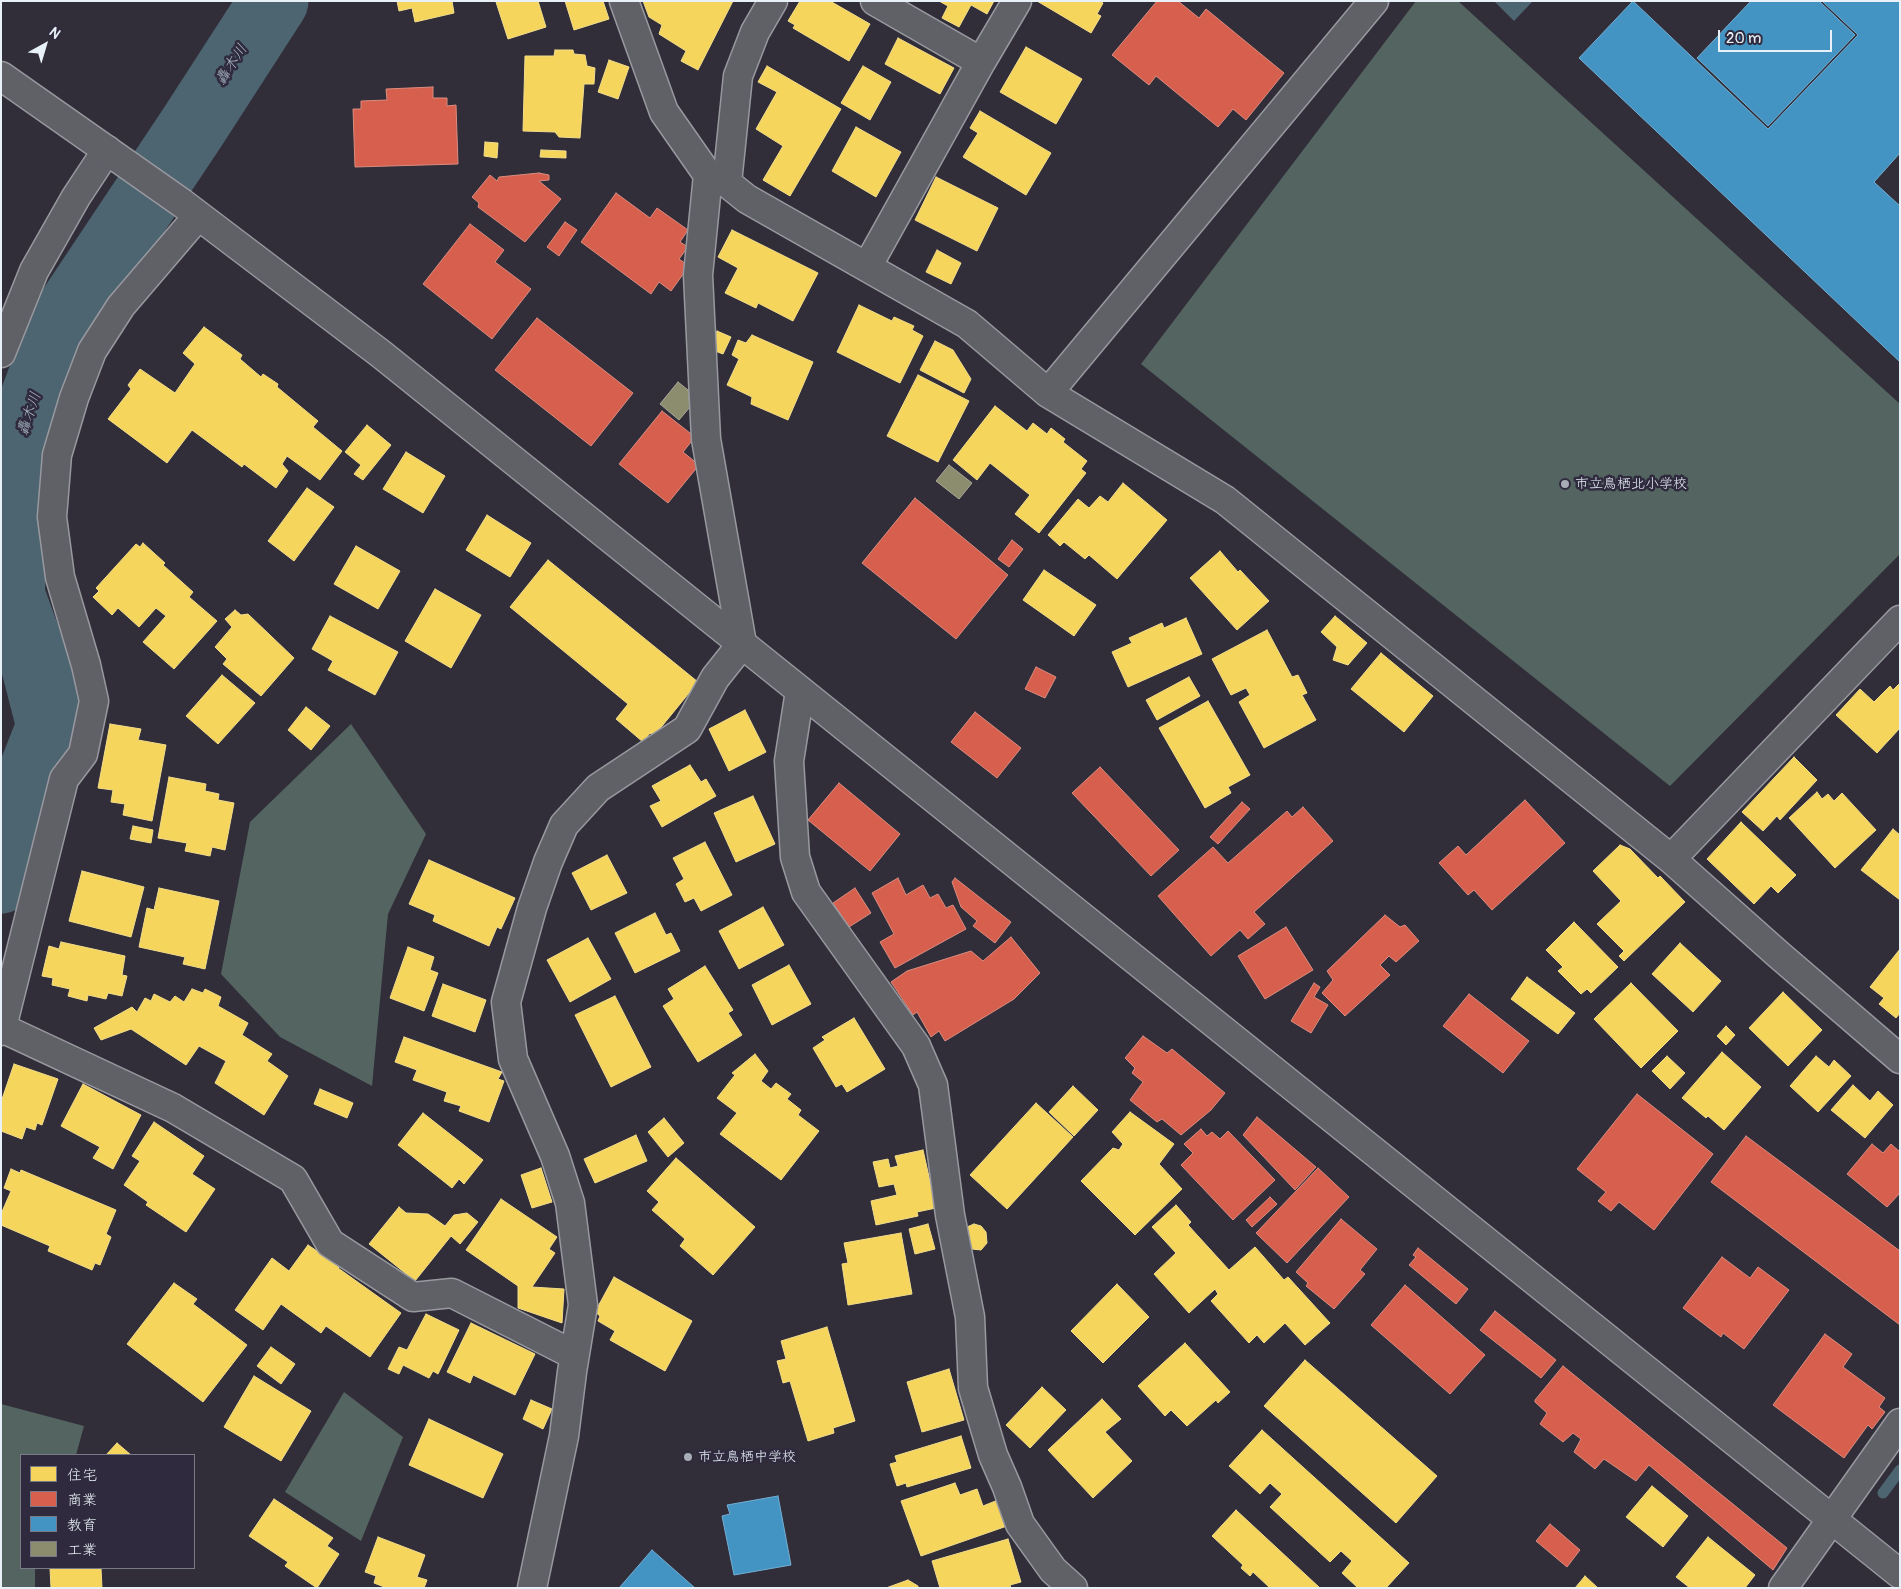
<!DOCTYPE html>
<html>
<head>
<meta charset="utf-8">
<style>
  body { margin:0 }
  #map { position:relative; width:1901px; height:1589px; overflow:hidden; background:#312e39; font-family:Pangolin,"Klee One",sans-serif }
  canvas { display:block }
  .frame { position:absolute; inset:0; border:2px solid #e8f1f8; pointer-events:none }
  .legend { position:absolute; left:20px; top:1454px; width:175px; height:115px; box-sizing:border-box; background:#2f2a3d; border:1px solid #797a88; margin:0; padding:6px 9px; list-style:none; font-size:15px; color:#e8f1f8 }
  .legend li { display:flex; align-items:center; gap:10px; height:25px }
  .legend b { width:25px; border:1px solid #797a88 }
  .north { position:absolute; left:20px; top:20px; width:50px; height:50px; -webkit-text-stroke:4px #2f2a3d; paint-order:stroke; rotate:39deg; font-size:14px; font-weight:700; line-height:20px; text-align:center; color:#e8f1f8 }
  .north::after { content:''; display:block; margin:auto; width:18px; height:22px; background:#e8f1f8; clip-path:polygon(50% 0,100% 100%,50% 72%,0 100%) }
  .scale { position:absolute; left:1718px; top:30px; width:114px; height:22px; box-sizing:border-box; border:2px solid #e8f1f8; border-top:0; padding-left:6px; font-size:15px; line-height:18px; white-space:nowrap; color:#e8f1f8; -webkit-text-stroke:4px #2f2a3d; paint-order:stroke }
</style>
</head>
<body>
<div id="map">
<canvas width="1901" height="1589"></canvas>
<div class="frame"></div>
<ul class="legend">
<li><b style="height:14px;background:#f6d55c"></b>住宅</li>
<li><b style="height:14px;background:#d6604d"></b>商業</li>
<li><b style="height:14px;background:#4393c3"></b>教育</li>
<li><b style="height:14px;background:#8c8c6e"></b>工業</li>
</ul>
<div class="north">N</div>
<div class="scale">20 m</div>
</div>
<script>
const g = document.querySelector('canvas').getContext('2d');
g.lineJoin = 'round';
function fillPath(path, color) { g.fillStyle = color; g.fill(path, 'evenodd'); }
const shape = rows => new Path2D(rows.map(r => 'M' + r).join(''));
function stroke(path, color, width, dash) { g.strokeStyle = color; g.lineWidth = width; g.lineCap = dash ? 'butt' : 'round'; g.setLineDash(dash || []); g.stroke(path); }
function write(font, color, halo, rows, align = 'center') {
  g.font = font + ' Pangolin,"Klee One",sans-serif'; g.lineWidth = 5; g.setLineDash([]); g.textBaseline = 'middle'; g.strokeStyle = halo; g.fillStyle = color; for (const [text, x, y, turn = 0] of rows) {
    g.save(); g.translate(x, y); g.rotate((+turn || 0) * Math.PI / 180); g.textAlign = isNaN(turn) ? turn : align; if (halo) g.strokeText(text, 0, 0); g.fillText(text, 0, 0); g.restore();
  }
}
fillPath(shape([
  [1416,1,1458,1,1900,404,1900,554,1670,786,1141,364],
  [351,724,426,834,388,914,372,1086,280,1037,221,974,250,822],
  [344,1392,403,1437,361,1541,285,1492],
  [1,1404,84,1426,76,1455,21,1455,21,1568,35,1568,35,1588,1,1588]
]), '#546561');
fillPath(shape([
  [1494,1,1533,1,1514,21]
]), '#4d6471');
const homes = shape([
  [397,1,452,1,454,13,415,22,412,8,399,11,397,1],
  [538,1,546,27,508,39,496,2,538,1],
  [565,1,603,1,609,19,574,30,565,1],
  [643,1,733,1,698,70,681,61,686,51,659,34,662,25,649,17,643,1],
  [800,1,830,1,870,24,849,61,793,28,795,25,788,21,800,1],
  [939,1,994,1,987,14,971,5,959,27,942,18,948,6,939,1],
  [1037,1,1100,1,1103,3,1097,14,1101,16,1091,33,1037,1],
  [898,38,954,68,940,94,885,64,898,38],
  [1026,47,1082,79,1056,124,1000,92,1026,47],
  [555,50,573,50,574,54,585,55,587,66,595,68,594,84,584,84,580,138,559,137,555,132,523,131,525,56,554,56,555,50],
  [609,60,629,67,618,99,598,92,609,60],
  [767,66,841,109,790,196,763,180,783,146,756,129,777,92,758,82,767,66],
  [863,66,891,82,870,120,841,103,863,66],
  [980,111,1051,153,1026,195,963,157,978,133,970,128,980,111],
  [856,127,901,152,876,197,832,171,856,127],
  [485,142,498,143,497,158,484,156,485,142],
  [541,150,566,151,566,158,540,157,541,150],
  [936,177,998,208,977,251,915,220,936,177],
  [732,230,818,273,793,321,758,303,756,308,725,293,738,268,718,257,732,230],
  [937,250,961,263,951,284,926,272,937,250],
  [859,305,892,321,894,317,914,326,912,330,923,336,900,383,837,352,859,305],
  [204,327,242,355,240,359,261,377,263,374,278,384,277,387,318,421,313,427,342,451,320,480,287,456,282,464,288,471,276,488,244,464,242,467,192,430,167,463,108,419,131,389,128,385,140,369,175,393,195,364,183,353,204,327],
  [717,331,731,337,723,354,710,349,717,331],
  [752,335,813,362,788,420,751,404,752,397,727,385,739,359,732,355,738,340,746,343,752,335],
  [935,341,953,350,971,379,964,393,920,370,935,341],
  [918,375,969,401,938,462,887,436,918,375],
  [995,406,1027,431,1033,423,1047,434,1051,428,1065,439,1063,442,1087,461,1081,469,1086,473,1039,533,1015,514,1030,495,990,463,977,480,953,460,995,406],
  [367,425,391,445,363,480,354,474,361,465,345,452,367,425],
  [406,452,445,476,423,513,383,489,406,452],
  [1123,483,1167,520,1117,579,1089,555,1085,559,1064,542,1060,546,1048,535,1078,499,1089,508,1100,496,1108,502,1123,483],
  [307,488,334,507,294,561,268,541,307,488],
  [487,515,531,543,510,577,466,550,487,515],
  [143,543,165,563,163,565,193,592,189,597,217,621,174,669,143,642,166,616,156,608,139,627,118,608,112,615,93,597,99,591,96,588,136,544,140,547,143,543],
  [356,546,400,571,378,609,334,584,356,546],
  [1220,551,1238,572,1240,570,1269,601,1237,630,1190,578,1220,551],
  [548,560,698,682,654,736,650,733,643,742,616,719,628,704,510,607,548,560],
  [1044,570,1096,605,1074,636,1023,600,1044,570],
  [435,589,481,615,451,668,405,641,435,589],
  [235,610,241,615,248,614,294,658,261,696,223,664,227,659,215,647,232,627,225,619,235,610],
  [330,616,398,652,375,695,328,670,333,661,312,649,330,616],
  [1335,616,1367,643,1348,665,1333,660,1337,647,1321,632,1335,616],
  [1186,618,1202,654,1128,687,1112,652,1132,643,1129,638,1162,623,1164,628,1186,618],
  [1267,630,1292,677,1298,675,1307,693,1302,695,1316,720,1264,748,1239,702,1250,695,1246,688,1231,695,1212,659,1267,630],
  [1381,653,1433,696,1404,732,1351,689,1381,653],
  [222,675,255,703,218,744,186,716,222,675],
  [1189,677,1200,696,1157,720,1146,700,1189,677],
  [1900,683,1900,728,1877,753,1836,715,1860,689,1874,702,1890,686,1893,690,1900,683],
  [1208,701,1250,775,1228,787,1231,793,1205,808,1159,728,1208,701],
  [306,707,330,726,311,750,288,730,306,707],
  [745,710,766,752,729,771,709,729,745,710],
  [110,724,141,729,138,740,166,745,152,821,123,815,125,804,111,802,113,790,98,788,110,724],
  [1794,757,1817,780,1780,820,1777,816,1763,831,1742,812,1794,757],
  [690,765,701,782,706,779,716,796,662,827,650,806,661,801,652,786,690,765],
  [169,777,206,784,205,791,219,794,218,800,234,803,225,850,212,847,210,856,185,851,187,843,158,838,169,777],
  [1817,792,1822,799,1828,794,1834,801,1842,793,1876,830,1835,868,1789,818,1817,792],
  [753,796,775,844,736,862,714,813,753,796],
  [1741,822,1796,875,1778,893,1771,886,1754,904,1707,859,1741,822],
  [133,826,153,830,151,843,130,839,133,826],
  [1893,829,1900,835,1900,900,1861,870,1893,829],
  [705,842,732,895,701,911,694,898,685,902,676,884,684,879,673,858,705,842],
  [1620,845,1630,849,1658,878,1660,876,1685,902,1624,961,1619,956,1624,951,1597,924,1621,901,1593,871,1620,845],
  [607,855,627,893,591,910,572,873,607,855],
  [429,860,515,898,501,929,497,927,489,946,433,921,435,915,409,904,429,860],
  [82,871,144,887,131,937,69,921,82,871],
  [159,888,219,901,205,969,183,964,185,957,139,947,147,908,154,910,159,888],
  [763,907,784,945,739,969,719,931,763,907],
  [655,913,666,935,671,933,680,951,635,973,615,933,655,913],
  [1574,922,1618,967,1591,993,1587,989,1581,994,1558,971,1563,967,1546,950,1574,922],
  [588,938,611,979,570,1002,547,960,588,938],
  [61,942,125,956,122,975,127,976,122,996,108,993,106,999,88,995,87,1001,68,996,70,989,52,985,53,978,42,976,49,946,59,949,61,942],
  [1680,943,1721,981,1693,1012,1652,974,1680,943],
  [408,947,434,957,430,970,438,973,424,1011,390,998,408,947],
  [1900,949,1900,1013,1896,1018,1879,1004,1884,998,1870,987,1900,949],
  [789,965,811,1004,772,1025,752,985,789,965],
  [705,966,733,1010,728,1013,742,1035,698,1062,663,1006,674,999,668,989,705,966],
  [1527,977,1575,1013,1558,1034,1511,999,1527,977],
  [1631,983,1678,1031,1641,1068,1594,1019,1631,983],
  [443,984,486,1000,475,1032,432,1016,443,984],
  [192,989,203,993,205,989,221,997,218,1006,248,1023,242,1035,272,1054,267,1061,288,1076,264,1115,215,1083,226,1061,199,1046,186,1065,131,1029,101,1040,94,1028,132,1007,137,1012,145,998,151,1001,154,994,170,1002,175,996,184,1002,192,989],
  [1783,992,1822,1030,1788,1066,1749,1028,1783,992],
  [615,996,651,1067,611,1087,575,1015,615,996],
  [854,1018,885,1069,847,1092,842,1084,836,1087,813,1048,825,1040,822,1037,854,1018],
  [1726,1026,1735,1035,1726,1045,1717,1036,1726,1026],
  [404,1037,502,1072,498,1079,504,1081,489,1122,459,1111,461,1106,444,1101,447,1092,413,1080,417,1070,395,1062,404,1037],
  [1722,1052,1761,1087,1724,1130,1708,1116,1706,1118,1682,1098,1722,1052],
  [755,1054,768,1071,761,1081,771,1089,776,1083,791,1094,787,1099,801,1110,798,1115,819,1131,781,1180,720,1134,737,1113,717,1098,735,1075,732,1073,755,1054],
  [1667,1056,1685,1073,1670,1089,1652,1071,1667,1056],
  [1816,1056,1829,1067,1834,1060,1851,1076,1818,1112,1790,1086,1816,1056],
  [14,1064,58,1079,42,1125,37,1123,35,1130,26,1127,22,1139,1,1131,1,1102,14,1064],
  [83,1084,141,1115,113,1169,93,1158,100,1147,61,1126,83,1084],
  [1853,1085,1870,1101,1878,1091,1893,1105,1865,1138,1831,1110,1853,1085],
  [1073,1086,1098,1110,1074,1136,1049,1112,1073,1086],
  [320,1089,353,1103,347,1118,314,1104,320,1089],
  [1036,1103,1073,1137,1007,1209,970,1175,1036,1103],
  [1130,1112,1174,1144,1159,1164,1182,1189,1135,1235,1081,1181,1113,1148,1119,1150,1123,1144,1112,1132,1130,1112],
  [423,1113,483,1160,464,1184,459,1179,452,1188,398,1145,423,1113],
  [664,1118,684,1143,668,1157,648,1132,664,1118],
  [154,1122,204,1156,192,1174,215,1189,186,1232,146,1205,148,1202,124,1185,140,1161,132,1156,154,1122],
  [636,1135,647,1161,595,1183,584,1159,636,1135],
  [923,1150,936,1208,917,1212,918,1216,876,1225,871,1201,897,1195,894,1184,879,1187,873,1162,888,1159,890,1168,898,1166,895,1156,923,1150],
  [676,1158,755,1227,713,1275,680,1246,685,1239,652,1210,659,1202,647,1191,676,1158],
  [541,1168,552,1202,532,1208,521,1175,541,1168],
  [11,1169,20,1173,21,1170,116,1210,106,1234,111,1237,100,1265,95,1263,92,1270,48,1251,50,1246,1,1225,1,1214,11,1191,4,1188,11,1169],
  [501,1199,557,1237,549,1249,555,1253,532,1287,564,1289,562,1323,518,1308,518,1286,466,1250,501,1199],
  [1176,1205,1191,1222,1188,1225,1229,1270,1255,1247,1284,1280,1288,1277,1330,1323,1305,1345,1285,1323,1264,1343,1257,1335,1249,1343,1211,1301,1218,1294,1215,1289,1189,1313,1154,1274,1176,1253,1152,1227,1176,1205],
  [399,1207,406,1213,428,1214,445,1226,454,1215,467,1213,478,1222,460,1244,451,1236,415,1281,369,1244,399,1207],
  [928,1224,935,1249,915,1254,909,1229,928,1224],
  [974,1224,981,1226,986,1232,987,1243,981,1250,972,1249,965,1243,962,1234,967,1227,974,1224],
  [901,1233,912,1294,848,1305,842,1264,848,1263,844,1243,901,1233],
  [308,1245,317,1251,319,1247,342,1264,338,1268,401,1313,370,1357,326,1326,321,1333,281,1304,263,1330,235,1310,272,1258,289,1271,308,1245],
  [614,1277,692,1321,665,1371,610,1340,615,1331,598,1321,600,1316,595,1312,614,1277],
  [174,1283,197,1299,193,1304,247,1345,203,1402,127,1344,174,1283],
  [1117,1284,1149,1317,1103,1363,1071,1331,1117,1284],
  [426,1314,459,1330,438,1374,433,1371,429,1378,403,1365,399,1374,388,1369,399,1347,407,1350,426,1314],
  [471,1323,535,1354,515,1395,473,1375,470,1383,447,1372,471,1323],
  [827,1327,855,1421,833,1428,834,1433,808,1441,790,1381,783,1383,777,1361,786,1359,781,1341,827,1327],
  [1185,1343,1230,1392,1218,1403,1216,1400,1187,1426,1171,1410,1165,1416,1138,1386,1185,1343],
  [271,1347,295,1364,281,1384,257,1366,271,1347],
  [1305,1360,1437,1476,1396,1523,1264,1406,1305,1360],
  [949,1369,964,1420,922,1432,907,1382,949,1369],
  [254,1376,311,1411,281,1461,224,1427,254,1376],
  [1042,1387,1066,1410,1030,1448,1006,1425,1042,1387],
  [1102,1399,1121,1419,1105,1432,1132,1461,1093,1498,1048,1450,1102,1399],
  [531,1400,552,1409,543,1429,523,1419,531,1400],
  [429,1419,503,1454,483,1498,409,1465,429,1419],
  [1262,1430,1409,1563,1386,1588,1358,1588,1342,1573,1352,1561,1341,1551,1330,1562,1270,1507,1282,1494,1270,1483,1260,1494,1229,1466,1262,1430],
  [961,1436,971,1468,907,1487,906,1483,897,1486,890,1464,897,1462,895,1456,961,1436],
  [117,1443,131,1455,106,1455,117,1443],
  [955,1483,960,1495,977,1489,983,1506,998,1500,1007,1526,921,1556,901,1501,955,1483],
  [1652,1486,1688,1516,1663,1547,1626,1517,1652,1486],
  [274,1499,333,1538,327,1546,339,1554,317,1588,285,1566,288,1562,249,1536,274,1499],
  [1236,1510,1320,1588,1270,1588,1253,1572,1250,1576,1241,1568,1243,1565,1212,1536,1236,1510],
  [378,1537,425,1555,417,1577,427,1580,424,1588,387,1588,374,1583,376,1576,365,1572,378,1537],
  [1708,1537,1755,1575,1745,1588,1690,1588,1676,1577,1708,1537],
  [1008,1539,1021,1582,1010,1585,1011,1588,940,1588,932,1561,1008,1539],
  [50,1568,101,1568,102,1588,51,1588,50,1568],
  [1585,1576,1598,1588,1575,1588,1585,1576],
  [908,1580,918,1586,918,1588,886,1588,908,1580]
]);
fillPath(homes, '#f6d55c');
stroke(homes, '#f2dd8b', 1);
const shops = shape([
  [1157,1,1178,1,1199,18,1206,9,1284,73,1246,120,1233,109,1218,127,1156,76,1149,85,1112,55,1157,1],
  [433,87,433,98,447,98,447,106,456,105,458,164,355,167,353,109,361,109,361,101,387,100,386,89,433,87],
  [539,173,549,175,549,180,539,181,561,199,525,242,478,207,479,203,472,197,490,175,497,181,499,177,539,173],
  [616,193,650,218,657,208,688,230,680,242,688,247,679,259,689,266,671,291,659,282,651,294,581,242,616,193],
  [565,222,577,230,559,256,547,247,565,222],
  [470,224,504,250,495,262,531,289,492,339,423,284,470,224],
  [537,318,633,393,591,446,495,370,537,318],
  [662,411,695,437,683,452,699,465,668,503,619,464,662,411],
  [915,498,1008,575,956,639,862,563,915,498],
  [1012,540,1023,549,1009,567,998,559,1012,540],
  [1036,667,1056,677,1045,698,1025,689,1036,667],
  [975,712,1021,748,997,778,951,742,975,712],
  [1100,767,1179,850,1151,876,1072,793,1100,767],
  [839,783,900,834,870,871,808,820,839,783],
  [1525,800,1565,843,1492,910,1474,890,1468,895,1439,863,1458,846,1466,855,1525,800],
  [1242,802,1250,809,1218,844,1210,837,1242,802],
  [1303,807,1333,841,1254,912,1265,924,1248,939,1240,930,1211,956,1158,896,1213,847,1228,863,1287,811,1292,817,1303,807],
  [898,878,906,895,923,885,930,898,938,894,946,908,953,905,966,929,895,968,880,942,894,934,872,893,898,878],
  [955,878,1011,922,995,943,973,926,977,921,961,907,952,882,955,878],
  [855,888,871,913,849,927,833,903,855,888],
  [1385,915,1400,927,1405,925,1419,941,1396,962,1389,956,1380,965,1390,975,1345,1016,1322,993,1333,980,1327,971,1385,915],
  [1286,927,1313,970,1265,999,1238,956,1286,927],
  [1011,937,1040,973,1014,999,945,1041,939,1031,931,1037,917,1012,913,1015,891,982,907,971,971,951,983,961,1011,937],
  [1314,983,1320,987,1314,997,1328,1005,1311,1033,1291,1021,1314,983],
  [1469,994,1529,1041,1503,1073,1443,1026,1469,994],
  [1143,1036,1167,1053,1172,1049,1225,1093,1211,1110,1181,1135,1162,1119,1157,1122,1130,1100,1143,1082,1132,1073,1135,1068,1125,1058,1143,1036],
  [1637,1094,1713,1154,1654,1230,1619,1202,1611,1211,1598,1201,1606,1192,1577,1169,1637,1094],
  [1257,1117,1316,1167,1295,1190,1243,1135,1257,1117],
  [1201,1129,1207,1136,1212,1132,1220,1139,1228,1131,1275,1180,1233,1220,1181,1165,1193,1153,1184,1144,1201,1129],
  [1746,1136,1900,1251,1900,1325,1711,1182,1746,1136],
  [1872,1144,1883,1153,1891,1144,1900,1152,1900,1193,1887,1207,1847,1174,1872,1144],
  [1318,1168,1349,1197,1287,1263,1256,1233,1318,1168],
  [1270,1197,1277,1204,1252,1227,1246,1220,1270,1197],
  [1341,1219,1377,1249,1360,1270,1365,1274,1334,1309,1306,1286,1308,1283,1296,1272,1341,1219],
  [1418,1248,1468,1289,1456,1304,1409,1265,1416,1257,1413,1255,1418,1248],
  [1722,1257,1750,1278,1758,1267,1789,1290,1744,1349,1723,1333,1721,1337,1683,1308,1722,1257],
  [1405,1285,1485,1355,1450,1394,1371,1325,1405,1285],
  [1495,1311,1556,1360,1541,1378,1480,1330,1495,1311],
  [1825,1334,1852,1354,1843,1367,1885,1398,1879,1407,1885,1412,1872,1429,1868,1425,1844,1458,1773,1405,1825,1334],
  [1563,1366,1787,1548,1773,1570,1649,1465,1636,1481,1604,1459,1595,1469,1574,1452,1581,1439,1573,1433,1563,1442,1540,1424,1547,1413,1535,1402,1535,1400,1563,1366],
  [1550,1524,1580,1550,1567,1567,1536,1541,1550,1524]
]);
fillPath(shops, '#d6604d');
stroke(shops, '#db8c80', 1);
const schools = shape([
  [1633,1,1768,129,1858,35,1822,1,1900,1,1900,153,1874,182,1900,206,1900,362,1579,58,1633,1],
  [1751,1,1819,1,1855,35,1768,126,1697,58,1751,1],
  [778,1496,791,1565,734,1575,722,1516,730,1514,727,1505,778,1496],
  [652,1550,695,1588,619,1588,652,1550]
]);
fillPath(schools, '#4393c3');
stroke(schools, '#74afd3', 1);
const industry = shape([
  [678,382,688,390,690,407,679,420,660,404,678,382],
  [949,465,972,483,959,499,936,481,949,465]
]);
fillPath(industry, '#8c8c6e');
stroke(industry, '#a8aa97', 1);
stroke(shape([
  [1883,1493,1900,1470]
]), '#4d6471', 11);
stroke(shape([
  [1,879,22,800,51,726,34,660,10,594,22,431,64,320,192,128,274,1]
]), '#4d6471', 69);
const street = shape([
  [624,1,664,112,708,175,727,183,747,199,967,324,1048,393,1225,500,1671,859,1779,955,1900,1059],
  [875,1,981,62],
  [727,183,738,76,755,32,773,1],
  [867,267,981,62,1017,1],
  [1,353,34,271,76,197,107,150],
  [1048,393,1374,1],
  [800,691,789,761,795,857,806,892,916,1046,933,1085,950,1215,970,1317,973,1388,993,1455,1007,1487,1020,1524,1053,1570,1073,1588],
  [1671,859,1900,620],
  [2,1028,173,1108,293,1179,330,1243,413,1297,452,1293,574,1355],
  [1,1031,64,779,83,754,94,701,86,665,60,577,52,517,57,455,74,398,92,351,121,306,198,216],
  [532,1588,564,1436,572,1372,583,1305,570,1203,555,1156,513,1059,506,1002,532,908,548,862,564,825,598,788,687,729,715,678,742,644,706,439,698,275,708,175],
  [1783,1588,1900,1423]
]);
const secondary = shape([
  [1,76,182,203,381,354,1900,1574]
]);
stroke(street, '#98999f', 31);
stroke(secondary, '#98999f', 31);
stroke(street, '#606067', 28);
stroke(secondary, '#606067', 28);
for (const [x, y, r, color] of [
  [1565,484,5,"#a8adb5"],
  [688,1457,5,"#a8adb5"]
]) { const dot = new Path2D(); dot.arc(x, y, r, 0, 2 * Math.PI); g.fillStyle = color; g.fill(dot); stroke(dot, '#2f2a3d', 2); }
write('14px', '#e8f1f8', '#2f2a3d', [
  ["市立鳥栖北小学校",1575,484],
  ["市立鳥栖中学校",698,1457]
], 'left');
write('italic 15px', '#abbbc4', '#2f2a3d', [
  ["轟木川",232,65,-57],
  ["轟木川",30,414,-72]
]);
</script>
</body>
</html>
